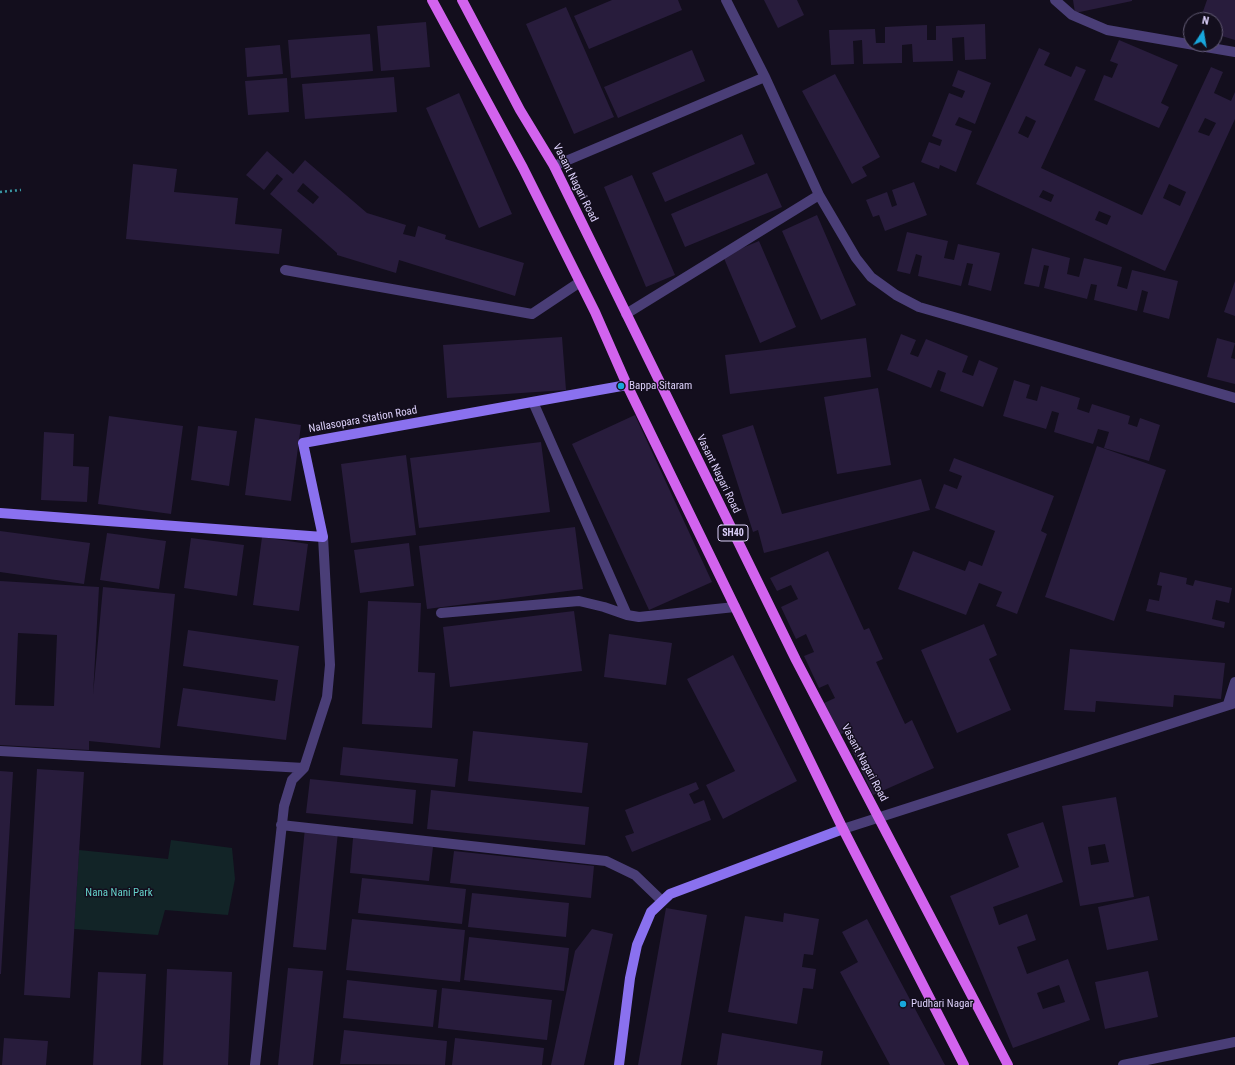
<!DOCTYPE html>
<html>
<head>
<meta charset="utf-8">
<style>
  body { margin:0 }
  #map { position:relative; width:1235px; height:1065px; overflow:hidden; background:#130e1d; font-family:"Roboto Condensed",sans-serif }
  canvas { display:block }
  .north { position:absolute; left:1183px; top:12px; width:40px; height:40px; box-sizing:border-box; background:#130e1d; border:1px solid #635c75; border-radius:50%; rotate:12deg; font-size:11px; font-weight:700; line-height:16px; text-align:center; color:#dcd0fa }
  .north::after { content:''; display:block; margin:auto; width:14px; height:18px; background:#18a7dd; clip-path:polygon(50% 0,100% 100%,50% 72%,0 100%) }
</style>
</head>
<body>
<div id="map">
<canvas width="1235" height="1065"></canvas>
<div class="north">N</div>
</div>
<script>
const g = document.querySelector('canvas').getContext('2d');
g.lineJoin = 'round';
function fillPath(path, color) { g.fillStyle = color; g.fill(path, 'evenodd'); }
const shape = rows => new Path2D(rows.map(r => 'M' + r).join(''));
function stroke(path, color, width, dash) { g.strokeStyle = color; g.lineWidth = width; g.lineCap = dash ? 'butt' : 'round'; g.setLineDash(dash || []); g.stroke(path); }
function write(font, color, halo, rows, align = 'center') {
  g.font = font + ' "Roboto Condensed",sans-serif'; g.lineWidth = 3; g.setLineDash([]); g.textBaseline = 'middle'; g.strokeStyle = halo; g.fillStyle = color; for (const [text, x, y, turn = 0] of rows) {
    g.save(); g.translate(x, y); g.rotate((+turn || 0) * Math.PI / 180); g.textAlign = isNaN(turn) ? turn : align; if (halo) g.strokeText(text, 0, 0); g.fillText(text, 0, 0); g.restore();
  }
}
fillPath(shape([
  [171,840,232,848,235,879,228,915,165,910,158,935,74,929,79,850,168,859]
]), '#122427');
fillPath(shape([
  [612,0,678,0,682,10,589,49,574,16],
  [764,0,797,0,804,15,778,28],
  [1073,0,1132,0,1132,1,1075,13],
  [1207,0,1235,0,1235,40,1215,34,1215,20,1200,20],
  [566,7,614,117,574,134,526,24],
  [426,22,430,67,381,71,377,26],
  [985,24,986,59,965,60,964,37,952,38,953,61,913,62,912,44,902,45,902,63,863,64,862,40,853,41,854,64,831,65,829,30,875,29,876,43,885,43,885,27,927,25,927,40,936,40,936,26],
  [370,34,373,71,291,78,288,40],
  [1119,40,1178,65,1161,103,1169,107,1159,128,1094,100,1104,75,1112,78,1118,64,1110,61],
  [280,45,283,74,247,77,245,48],
  [1039,48,1050,53,1044,65,1071,77,1076,66,1086,70,1041,168,1142,215,1211,67,1223,72,1214,93,1231,101,1235,92,1235,119,1165,271,976,184],
  [1026,116,1036,121,1028,138,1018,133],
  [1205,118,1216,123,1209,136,1198,132],
  [1169,184,1186,192,1180,206,1163,198],
  [1043,190,1054,195,1051,202,1039,197],
  [1099,211,1111,216,1107,225,1095,220],
  [692,50,705,81,618,118,604,87],
  [958,70,991,83,975,124,959,117,955,125,972,131,956,172,940,165,939,169,921,162,929,142,940,146,942,140,932,136,949,93,962,98,965,91,952,86],
  [835,74,880,157,862,167,867,176,852,184,802,91],
  [394,77,397,112,305,119,302,84],
  [287,78,289,112,248,115,245,81],
  [459,93,512,214,479,228,426,108],
  [742,134,755,164,665,202,652,173],
  [267,151,293,174,305,160,367,213,406,225,403,234,415,237,418,226,446,235,445,239,524,263,515,296,399,260,396,273,337,255,337,253,270,194,283,179,277,174,264,190,246,175],
  [303,183,319,197,313,204,297,191],
  [133,164,177,169,174,192,238,198,235,224,282,229,279,254,126,239],
  [767,173,782,207,685,247,671,214],
  [632,175,675,275,646,287,604,187],
  [914,182,927,215,885,231,879,215,873,217,866,200,887,192,892,207,897,205,892,190],
  [817,215,856,305,821,320,782,231],
  [907,232,948,241,944,258,954,260,958,244,1000,253,991,291,968,285,973,264,967,263,961,286,918,276,922,256,916,254,910,274,897,271],
  [759,241,796,327,760,343,723,256],
  [1032,248,1070,258,1067,274,1079,277,1084,258,1122,267,1117,286,1127,289,1132,270,1178,281,1169,319,1143,312,1148,292,1142,290,1137,311,1094,300,1097,285,1091,284,1087,299,1044,288,1049,266,1044,265,1039,287,1024,284],
  [1235,281,1235,316,1224,312],
  [901,334,916,340,910,354,918,357,926,339,968,356,962,372,973,376,979,360,998,368,983,407,940,391,946,373,938,370,931,388,887,370],
  [562,337,566,390,447,398,443,345],
  [866,338,871,377,730,394,725,355],
  [1217,338,1235,343,1231,358,1235,359,1235,384,1207,377],
  [1014,380,1030,385,1026,398,1037,401,1041,386,1080,398,1077,409,1089,413,1092,404,1130,416,1128,424,1137,427,1140,418,1160,425,1149,461,1104,448,1109,432,1098,429,1093,444,1054,432,1059,413,1052,411,1046,429,1003,416],
  [878,388,891,465,837,474,824,397],
  [635,415,712,582,649,610,572,444],
  [109,416,183,426,171,514,98,504],
  [255,418,301,425,291,501,245,495],
  [753,425,782,514,921,479,930,510,764,553,758,530,753,532,722,435],
  [198,426,237,431,229,486,191,480],
  [44,432,74,434,73,466,89,467,87,502,41,500],
  [541,442,550,512,419,528,410,458],
  [1097,446,1166,470,1114,621,1045,597],
  [406,455,416,535,351,543,341,464],
  [954,458,1054,496,1041,531,1047,534,1017,614,996,606,1002,592,979,583,966,615,898,589,913,551,965,571,969,561,982,566,995,531,935,508,944,484,957,489,962,476,949,471],
  [575,527,583,589,427,609,419,546],
  [0,531,90,543,84,584,0,572],
  [107,533,166,541,159,589,100,580],
  [262,537,308,544,299,611,253,605],
  [191,538,244,545,237,596,184,588],
  [409,543,414,586,360,593,354,550],
  [828,551,864,630,869,628,883,659,876,662,905,724,912,720,934,768,873,795,851,748,855,747,848,731,839,735,824,703,835,698,828,684,819,688,804,656,814,652,806,634,796,639,781,607,798,599,791,585,777,591,770,578],
  [1160,572,1187,578,1186,584,1193,586,1195,580,1232,588,1229,603,1216,600,1212,619,1225,622,1224,628,1146,611,1149,599,1159,601,1162,586,1157,585],
  [0,581,99,587,93,695,103,587,175,594,160,748,89,741,89,750,0,745],
  [18,633,57,635,54,706,15,705],
  [368,601,421,603,418,672,435,673,432,728,362,724],
  [574,611,582,671,450,687,443,627],
  [984,624,997,655,989,659,1011,710,957,733,921,650],
  [188,630,299,646,286,740,177,726,183,688,275,701,278,680,183,666],
  [609,634,672,643,666,685,604,677],
  [1070,649,1225,663,1221,699,1174,695,1173,707,1096,701,1095,712,1064,710],
  [733,655,797,781,723,819,706,785,735,771,687,679],
  [473,731,588,743,582,793,468,781],
  [343,747,458,759,455,787,340,775],
  [37,769,84,772,70,998,24,995],
  [0,771,13,772,1,974,0,974],
  [310,779,416,790,413,824,306,813],
  [696,782,699,789,689,794,694,804,704,800,711,820,632,852,625,836,634,833,625,810],
  [431,790,589,807,585,845,427,829],
  [1116,797,1134,897,1080,906,1062,806],
  [1105,844,1109,862,1091,865,1088,847],
  [1043,822,1063,882,993,907,999,925,1027,914,1036,940,1017,947,1027,974,1068,959,1090,1020,1013,1048,950,896,1019,867,1007,834],
  [1059,985,1065,1002,1043,1009,1037,993],
  [305,828,338,832,326,950,293,947],
  [353,838,433,847,429,881,350,873],
  [454,851,594,866,591,898,450,883],
  [362,878,466,889,462,924,358,913],
  [472,893,569,903,566,937,468,927],
  [1149,896,1158,940,1107,950,1098,907],
  [666,908,707,915,681,1065,638,1065],
  [784,913,819,919,813,955,804,954,802,967,816,969,813,989,803,988,797,1024,728,1012,745,916,783,922],
  [352,919,465,930,460,982,346,970],
  [867,919,945,1065,890,1065,840,972,858,962,842,932],
  [592,929,613,934,584,1065,551,1065,575,951],
  [469,937,569,948,564,991,464,980],
  [288,968,323,971,313,1065,278,1065],
  [167,969,232,972,228,1065,163,1065],
  [1148,971,1158,1017,1105,1029,1095,982],
  [98,972,146,974,141,1065,93,1065],
  [347,980,437,990,433,1027,343,1018],
  [442,988,552,1000,547,1040,438,1028],
  [344,1030,447,1041,445,1065,340,1064],
  [722,1033,823,1051,821,1065,717,1065],
  [4,1038,48,1041,46,1065,2,1065],
  [455,1038,544,1048,542,1065,452,1065]
]), '#281c3c');
stroke(shape([
  [0,192,21,190]
]), '#3a97a3', 2.5, [2, 3]);
stroke(shape([
  [285,270,532,314,580,282]
]), '#4a3e77', 10);
stroke(shape([
  [726,0,765,77,819,195,856,258,871,277,896,295,919,307,1235,398],
  [1055,0,1072,15,1107,30,1235,52],
  [554,166,765,77],
  [626,314,819,195],
  [533,402,627,615],
  [441,613,579,601,604,607,627,615,639,617,735,607],
  [1228,704,1235,682],
  [0,751,304,768],
  [281,825,606,861,635,875,662,901],
  [843,829,1235,703],
  [255,1065,284,806,292,780,304,768,327,697,330,665,323,537],
  [1123,1065,1235,1042]
]), '#4a3e77', 10);
stroke(shape([
  [0,513,323,537,303,443,627,385],
  [619,1065,630,978,637,945,651,912,670,894,843,829]
]), '#8a71ef', 10);
stroke(shape([
  [432,0,523,168,595,312,627,385,843,829,964,1065],
  [462,0,520,110,554,166,796,660,1008,1065]
]), '#d263ee', 10);
for (const [x, y, r, color] of [
  [621,386,4,"#18a7dd"],
  [903,1004,4,"#18a7dd"]
]) { const dot = new Path2D(); dot.arc(x, y, r, 0, 2 * Math.PI); g.fillStyle = color; g.fill(dot); stroke(dot, '#130e1d', 1.5); }
for (const [x, y, w] of [
  [733,533,30]
]) { const box = new Path2D(); box.roundRect(x - w / 2, y - 8, w, 16, 3); g.fillStyle = '#130e1d'; g.fill(box); stroke(box, '#dcd0fa', 1); }
write('bold 10px', '#dcd0fa', null, [
  ["SH40",733,533]
]);
write('11px', '#dcd0fa', '#130e1d', [
  ["Vasant Nagari Road",575,183,63],
  ["Nallasopara Station Road",363,420,-10],
  ["Vasant Nagari Road",718,474,64],
  ["Vasant Nagari Road",864,763,62]
]);
write('11px', '#dcd0fa', '#130e1d', [
  ["Bappa Sitaram",629,386],
  ["Pudhari Nagar",911,1004]
], 'left');
write('11px', '#64d1c9', '#130e1d', [
  ["Nana Nani Park",119,893]
]);
</script>
</body>
</html>
